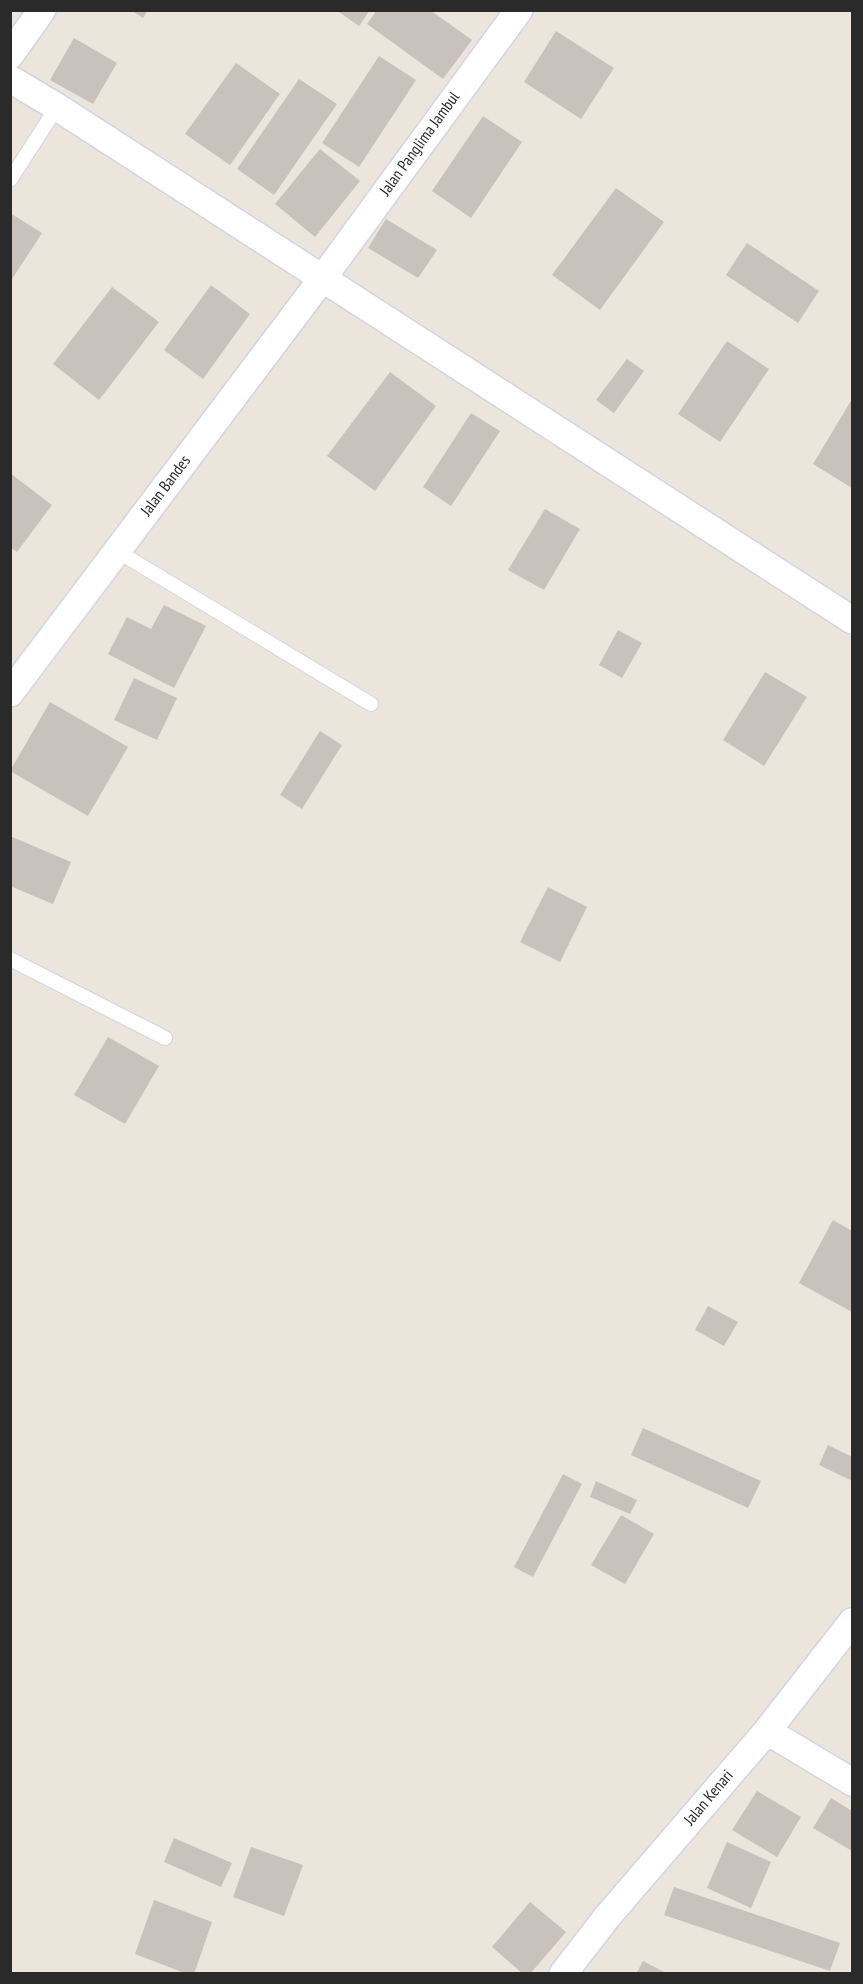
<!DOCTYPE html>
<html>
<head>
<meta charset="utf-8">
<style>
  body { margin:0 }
  #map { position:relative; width:863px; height:1984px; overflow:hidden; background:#ece5dc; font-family:"PT Sans Narrow",sans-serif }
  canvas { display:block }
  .frame { position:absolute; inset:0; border:12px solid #2a2a2a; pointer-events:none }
</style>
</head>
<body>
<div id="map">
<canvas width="863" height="1984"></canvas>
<div class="frame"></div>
</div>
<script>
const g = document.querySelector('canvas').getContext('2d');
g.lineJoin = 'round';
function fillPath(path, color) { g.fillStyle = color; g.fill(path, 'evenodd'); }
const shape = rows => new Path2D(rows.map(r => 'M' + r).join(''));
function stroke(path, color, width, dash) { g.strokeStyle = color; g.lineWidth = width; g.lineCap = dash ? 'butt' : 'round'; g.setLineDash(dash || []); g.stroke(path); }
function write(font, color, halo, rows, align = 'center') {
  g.font = font + ' "PT Sans Narrow",sans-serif'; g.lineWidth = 4.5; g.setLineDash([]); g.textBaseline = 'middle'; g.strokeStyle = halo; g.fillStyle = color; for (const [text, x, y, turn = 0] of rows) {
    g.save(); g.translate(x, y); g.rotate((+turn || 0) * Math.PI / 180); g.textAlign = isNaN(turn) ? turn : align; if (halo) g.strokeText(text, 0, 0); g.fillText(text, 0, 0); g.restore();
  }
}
fillPath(shape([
  [131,10,148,10,143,18],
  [336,10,370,10,359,26],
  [377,10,430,10,472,40,443,79,367,24],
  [556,31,614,68,581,119,524,82],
  [74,38,117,63,93,104,50,80],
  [379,56,416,80,359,167,322,143],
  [236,63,280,94,230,165,185,134],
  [299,79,337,104,274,195,237,169],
  [483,116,522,142,471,218,432,191],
  [320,149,360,181,315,237,275,204],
  [616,188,664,222,600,310,552,275],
  [10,213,42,233,10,282],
  [386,219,437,250,418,278,368,248],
  [747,243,819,291,798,323,726,275],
  [211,285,250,314,203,379,164,350],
  [112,287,159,322,99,400,53,364],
  [727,341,769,369,720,442,678,414],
  [627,359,644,371,614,413,596,400],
  [390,372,436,406,375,491,327,456],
  [852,399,852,488,813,464],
  [471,413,500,431,451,506,423,487],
  [10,473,52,505,17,552,10,547],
  [545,509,580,529,544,590,508,570],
  [164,605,206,626,174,688,108,654,127,617,151,629],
  [618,630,642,643,622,678,599,665],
  [765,672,807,697,764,766,723,740],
  [134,678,177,698,157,740,114,720],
  [50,702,128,747,88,816,10,771],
  [320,731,342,745,302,809,280,795],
  [10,836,71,862,53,904,10,886],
  [548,887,587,907,560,962,520,942],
  [108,1037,159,1066,125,1124,74,1095],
  [833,1220,852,1231,852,1312,799,1283],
  [708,1306,738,1322,724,1346,695,1330],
  [643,1428,761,1481,748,1508,631,1455],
  [828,1445,852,1457,852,1481,819,1465],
  [563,1474,582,1484,533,1577,514,1567],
  [596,1481,637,1500,630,1514,590,1497],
  [621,1515,654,1534,625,1584,591,1565],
  [757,1791,801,1817,777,1857,732,1830],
  [831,1798,852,1811,852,1851,813,1828],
  [174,1838,232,1863,221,1887,164,1862],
  [727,1842,771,1862,751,1908,707,1888],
  [251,1847,303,1865,284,1916,233,1897],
  [674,1887,840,1943,830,1971,664,1915],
  [154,1900,212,1922,194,1974,187,1974,135,1954],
  [530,1902,566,1932,530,1974,523,1974,492,1947],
  [643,1961,668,1974,636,1974]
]), '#c7c2bc');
const lane = shape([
  [10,180,57,107],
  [117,551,371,704],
  [10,959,165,1038]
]);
const street = shape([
  [10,55,42,10],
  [10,79,57,107,852,620],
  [10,693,322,279,519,10],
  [767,1731,852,1782],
  [563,1974,607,1917,767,1731,852,1622]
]);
stroke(lane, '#d1d5e3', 16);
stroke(street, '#d1d5e3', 30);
stroke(lane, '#fff', 14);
stroke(street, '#fff', 27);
write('16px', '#2a2a2a', '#fff', [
  ["Jalan Panglima Jambul",420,144,-54],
  ["Jalan Bandes",166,486,-53],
  ["Jalan Kenari",709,1798,-50]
]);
</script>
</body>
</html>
